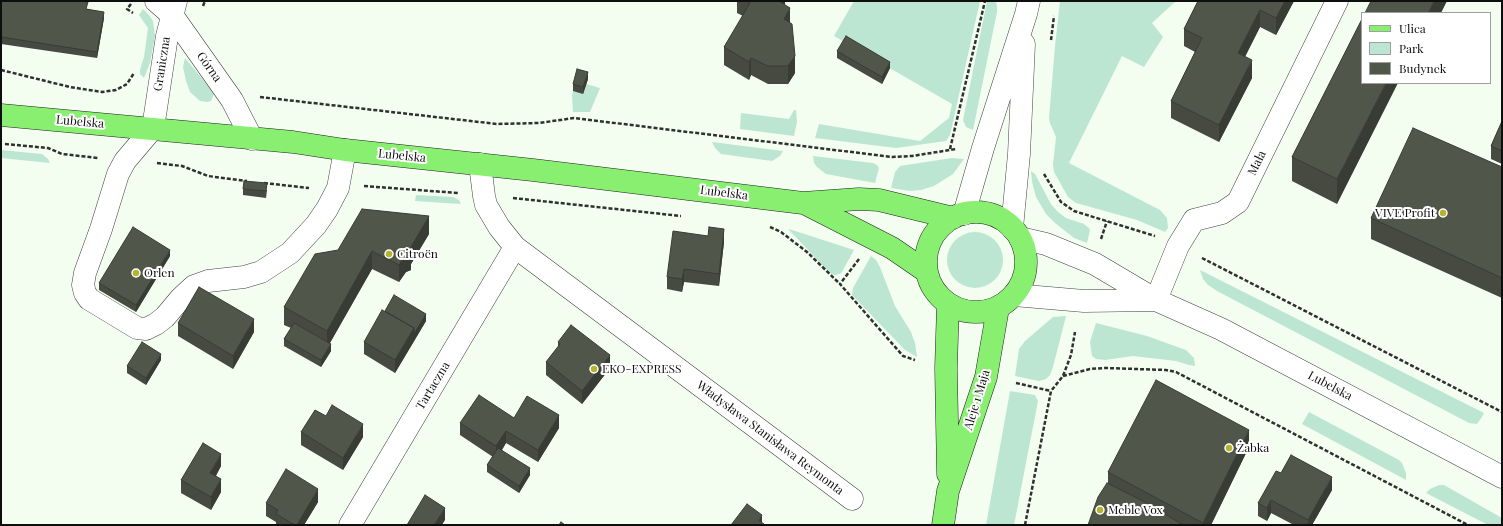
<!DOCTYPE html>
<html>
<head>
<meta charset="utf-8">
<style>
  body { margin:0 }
  #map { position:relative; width:1503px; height:526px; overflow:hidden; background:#f3fef0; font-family:"Playfair Display",serif }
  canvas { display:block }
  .frame { position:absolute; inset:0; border:2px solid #0e0e0e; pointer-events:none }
  .legend { position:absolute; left:1361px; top:12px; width:130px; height:72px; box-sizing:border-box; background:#fff; border:1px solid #9f9f9f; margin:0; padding:5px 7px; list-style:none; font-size:12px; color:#0e0e0e }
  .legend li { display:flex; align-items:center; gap:8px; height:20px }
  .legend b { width:20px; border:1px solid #9f9f9f }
</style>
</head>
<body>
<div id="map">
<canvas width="1503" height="526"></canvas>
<div class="frame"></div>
<ul class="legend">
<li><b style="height:5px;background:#89ef70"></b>Ulica</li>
<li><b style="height:11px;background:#bce6d2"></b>Park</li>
<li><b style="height:11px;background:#51564b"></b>Budynek</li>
</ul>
</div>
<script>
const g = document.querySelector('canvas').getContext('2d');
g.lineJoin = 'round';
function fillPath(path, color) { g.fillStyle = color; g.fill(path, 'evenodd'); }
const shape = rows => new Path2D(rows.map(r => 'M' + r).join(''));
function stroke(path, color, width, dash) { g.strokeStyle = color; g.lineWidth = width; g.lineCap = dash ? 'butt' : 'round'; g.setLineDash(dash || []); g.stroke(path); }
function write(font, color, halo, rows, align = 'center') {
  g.font = font + ' "Playfair Display",serif'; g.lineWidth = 4; g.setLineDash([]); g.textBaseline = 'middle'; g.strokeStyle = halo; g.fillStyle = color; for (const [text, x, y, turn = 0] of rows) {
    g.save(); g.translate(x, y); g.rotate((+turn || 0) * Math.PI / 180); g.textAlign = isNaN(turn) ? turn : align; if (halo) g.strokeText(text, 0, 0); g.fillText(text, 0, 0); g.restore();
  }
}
fillPath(shape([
  [854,1,980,1,950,135,946,141,896,148,815,138,819,124,920,141,949,118,952,104,834,36],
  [987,1,996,1,997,7,997,12,973,130,966,127,963,120],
  [1060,1,1176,1,1152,23,1163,37,1144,67,1122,56,1069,163,1160,210,1167,218,1168,228,1165,232,1137,220,1076,203,1068,197,1054,172,1053,165,1056,137,1050,123,1049,118,1055,46],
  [143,9,149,15,153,21,155,36,150,63,144,78,140,74,140,70,144,57,148,28,139,15],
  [185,58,211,89,214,94,211,101,207,102,200,101,190,92,186,81,183,67],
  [576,81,600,88,590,112,573,112,572,95],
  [794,110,796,110,797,122,794,136,740,129,741,113,789,119],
  [712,142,783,151,780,156,772,161,721,154,715,148],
  [1,150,42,154,48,159,50,163,1,158],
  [813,156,873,163,877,165,879,168,875,183,826,174,817,167,814,163],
  [952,158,964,159,953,174,934,186,921,190,910,191,891,188,895,172,900,166],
  [1031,171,1035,174,1051,204,1058,212,1066,218,1084,224,1089,228,1090,230,1087,243,1074,238,1069,234,1055,223,1046,214,1036,197,1032,182],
  [416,195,453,197,459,200,461,204,415,201],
  [789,229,854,250,842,272,840,274,834,275,830,273,789,230],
  '947 260a28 28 0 1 1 56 0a28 28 0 1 1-56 0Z',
  [871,256,876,260,880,267,895,306,911,332,915,343,917,357,905,350,852,295,853,288],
  [1200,270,1484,413,1482,417,1477,424,1469,423,1217,291,1208,285,1203,279],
  [1066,316,1053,367,1050,375,1046,379,1039,381,1015,376,1019,349,1025,341,1053,317],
  [1096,323,1147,336,1186,350,1194,358,1195,366,1189,365,1176,361,1133,356,1105,360,1096,359,1092,356,1090,342],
  [1010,391,1035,395,1038,401,1014,525,986,525],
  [1309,412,1399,460,1402,463,1406,473,1406,480,1302,424],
  [1439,485,1444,485,1502,518,1502,525,1488,525,1426,493,1430,489]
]), '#bce6d2');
const minor = shape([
  [156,1,172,15,232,100,252,139],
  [176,1,167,36,153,128,125,161,118,174,101,229,85,273,83,285,85,293,89,299,137,328,146,329,156,324,165,317,181,298,194,286,208,281,244,277,261,272,290,253,316,225,327,209,338,188,345,150],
  [480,164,484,196,486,205,499,227,515,247,852,499],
  [964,214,983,148,1026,14,1029,1],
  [1012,228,1019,154,1024,44],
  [1020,238,1046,244,1095,264,1156,300,1221,329,1502,477],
  [1014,295,1084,301,1156,300],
  [1156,300,1178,246,1194,220,1222,213,1238,202,1337,1],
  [350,525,515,247]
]);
const major = shape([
  [1,115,293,142,345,150,533,170,803,203,859,199,879,200,953,218],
  [804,203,892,248,927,272],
  '926 262a50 50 0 1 1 100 0a50 50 0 1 1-100 0Z',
  [948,304,946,368,948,474],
  [943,525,948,491,986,377,998,308]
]);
stroke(minor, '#414141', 23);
stroke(major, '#1f1f1f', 23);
stroke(shape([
  [131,4,127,9,133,13],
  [203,6,205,1],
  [1051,40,1054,16],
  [1,70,70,87,102,92,116,90,127,84,134,73],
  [260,97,497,124,539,123,574,118,892,157,912,156,956,149],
  [5,144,48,148,62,154,98,158],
  [950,149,985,1],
  [157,163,182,166,208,176,247,181],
  [1044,174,1061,202,1074,211,1155,236],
  [264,183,309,188],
  [364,186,458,193],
  [513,198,681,216],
  [770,227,781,232,807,252,840,284],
  [1101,239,1107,221],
  [1202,258,1502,412],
  [859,259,840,284,903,356,915,360],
  [1063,376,1090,369,1106,368,1166,370,1176,372,1468,525],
  [1016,383,1051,391],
  [1025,525,1051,391,1063,376,1071,355,1075,332]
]), '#303030', 2.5, [4, 2]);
stroke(minor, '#fff', 22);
stroke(major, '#89ef70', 22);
fillPath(shape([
  [1,1,88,9,104,18,97,58,1,44],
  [737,1,785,1,785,5,790,23,795,73,788,84,768,84,751,75,749,80,724,65,724,47,743,16,737,13],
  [1198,1,1294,1,1276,35,1260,27,1245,57,1252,78,1219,142,1171,118,1171,101,1195,52,1184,46,1184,29],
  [1362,19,1337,204,1292,181,1292,157],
  [837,51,890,68,882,84,837,58],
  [588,79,583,94,573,91,573,84],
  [1502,121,1502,164,1491,159,1491,146],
  [1502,167,1502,298,1371,239,1371,218],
  [243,189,267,190,266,198,243,195],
  [429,234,411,264,411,270,406,272,399,282,372,269,330,343,331,351,321,367,284,346,284,339,291,328,284,325,284,307,338,250],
  [724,242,719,286,684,282,682,292,667,289,667,277],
  [170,256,136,312,99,290,99,283],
  [385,311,426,321,395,373,364,354,364,342],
  [178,323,254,332,233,369,178,336],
  [558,342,610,368,582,404,546,375,546,362,558,347],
  [161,360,146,385,127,373,127,366],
  [514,418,559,428,538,462,506,443,502,450,530,475,519,493,487,472,487,465,493,457,460,435,460,423],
  [301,432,363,437,343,470,301,445],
  [1249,447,1211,525,1088,525,1108,484,1108,472],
  [221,466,216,476,221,492,211,510,181,493,181,480],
  [1281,473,1332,490,1312,525,1294,525,1271,513,1267,521,1258,516,1258,503],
  [318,502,304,525,276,525,276,522,266,516,266,503]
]), '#464a40');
fillPath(shape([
  [779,1,785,1,785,7],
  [1285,1,1294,1,1276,35,1276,18],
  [1434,1,1447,1,1441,13,1428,13],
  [790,8,790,25,784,19],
  [1260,10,1260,27,1238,70,1238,53],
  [104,12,104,18,97,58,97,52],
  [795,56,795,73,788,84,788,66],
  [751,58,751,75,749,80,749,62],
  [1252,60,1252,78,1219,142,1219,125],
  [890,62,890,68,882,84,882,77],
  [588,72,588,79,583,94,583,87],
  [1386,83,1398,83,1337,204,1337,179],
  [429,216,429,234,411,264,411,270,406,272,399,282,399,265],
  [724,229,724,242,719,286,719,274],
  [170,250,170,256,136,312,136,305],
  [372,251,372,269,327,348,327,331],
  [684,269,684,282,682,292,682,279],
  [426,314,426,321,395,373,395,360,414,328],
  [254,319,254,332,233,369,233,356],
  [331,344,331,351,321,367,321,360],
  [161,354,161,360,146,385,146,378],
  [610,355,610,368,582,404,582,391],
  [559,415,559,428,538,462,538,450],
  [363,424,363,437,343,470,343,458],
  [1249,430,1249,447,1211,525,1203,525,1203,523],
  [506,431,506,443,496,459,496,446],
  [221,454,221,466,210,485,210,473],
  [530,468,530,475,519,493,519,486],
  [1332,477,1332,490,1312,525,1308,525,1308,520],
  [221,479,221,492,211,510,211,497],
  [318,489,318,502,304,525,297,525],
  [1271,500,1271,513,1267,521,1267,508],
  [445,508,445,520,442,525,434,525],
  [762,515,762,525,759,520]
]), '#393c34');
const building = shape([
  [1,1,81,1,88,2,86,9,104,12,97,52,1,37,1,1],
  [746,1,779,1,790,8,784,19,792,24,795,56,788,66,768,66,751,58,749,62,724,47,750,3,746,1],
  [1198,1,1285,1,1276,18,1260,10,1238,53,1252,60,1219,125,1171,101,1202,38,1184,29,1198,1],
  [1371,1,1434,1,1428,13,1365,13,1371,1],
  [1362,19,1362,83,1386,83,1337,179,1292,157,1362,19],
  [846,36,890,62,882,77,837,51,846,36],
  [577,69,588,72,583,87,573,84,577,69],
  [1502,121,1502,151,1491,146,1502,121],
  [1413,128,1502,167,1502,278,1371,218,1413,128],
  [244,181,267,183,266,191,243,189,244,181],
  [362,209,429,216,411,247,411,252,406,254,399,265,372,251,327,331,284,307,315,254,338,250,362,209],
  [133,227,170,250,136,305,99,283,133,227],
  [709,227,724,229,719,274,684,269,682,279,667,277,673,231,708,236,709,227],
  [199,287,254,319,233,356,178,323,199,287],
  [394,295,426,314,414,334,414,328,385,311,394,295],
  [382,310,414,328,395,360,364,342,382,310],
  [294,323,331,344,321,360,284,339,294,323],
  [571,325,610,355,582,391,546,362,560,344,558,342,571,325],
  [142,342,161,354,146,378,127,366,142,342],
  [1156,380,1249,430,1203,523,1108,472,1156,380],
  [479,395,514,418,527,396,559,415,538,450,506,431,496,446,460,423,479,395],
  [332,405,363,424,343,458,301,432,315,410,326,416,332,405],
  [203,443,221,454,210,473,221,479,211,497,181,480,203,443],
  [498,448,530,468,519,486,487,465,498,448],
  [1291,455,1332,477,1308,520,1271,500,1267,508,1258,503,1276,471,1281,473,1291,455],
  [286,469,318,489,297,525,295,525,276,514,278,510,266,503,286,469],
  [1107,483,1147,503,1183,525,1088,525,1098,497,1107,483],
  [425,495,445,508,434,525,407,525,425,495],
  [747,504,762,515,759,520,765,525,731,525,747,504],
  [561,522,565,525,559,525,561,522]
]);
fillPath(building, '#51564b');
stroke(building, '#393c34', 1);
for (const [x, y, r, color] of [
  [1443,213,4,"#b5b430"],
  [389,254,4,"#b5b430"],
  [136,273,4,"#b5b430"],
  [594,369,4,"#b5b430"],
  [1229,448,4,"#b5b430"],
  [1100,510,4,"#b5b430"]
]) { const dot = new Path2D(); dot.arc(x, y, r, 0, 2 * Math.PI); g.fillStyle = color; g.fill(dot); stroke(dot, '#fff', 1.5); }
write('12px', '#0e0e0e', '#fff', [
  ["Graniczna",162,64,-81],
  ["Górna",209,67,54],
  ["Lubelska",80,122,5],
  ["Lubelska",402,156,6],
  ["Mała",1257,163,-64],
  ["Lubelska",724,193,7],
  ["Tartaczna",433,386,-59],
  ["Lubelska",1330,386,28],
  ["Aleje 1 Maja",977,400,-73],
  ["Władysława Stanisława Reymonta",770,438,37]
]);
write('12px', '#0e0e0e', '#fff', [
  ["VIVE Profit",1435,213,"right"],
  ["Citroën",397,254],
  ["Orlen",144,273],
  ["EKO-EXPRESS",602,369],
  ["Żabka",1237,448],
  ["Meble Vox",1108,510]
], 'left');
</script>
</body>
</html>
